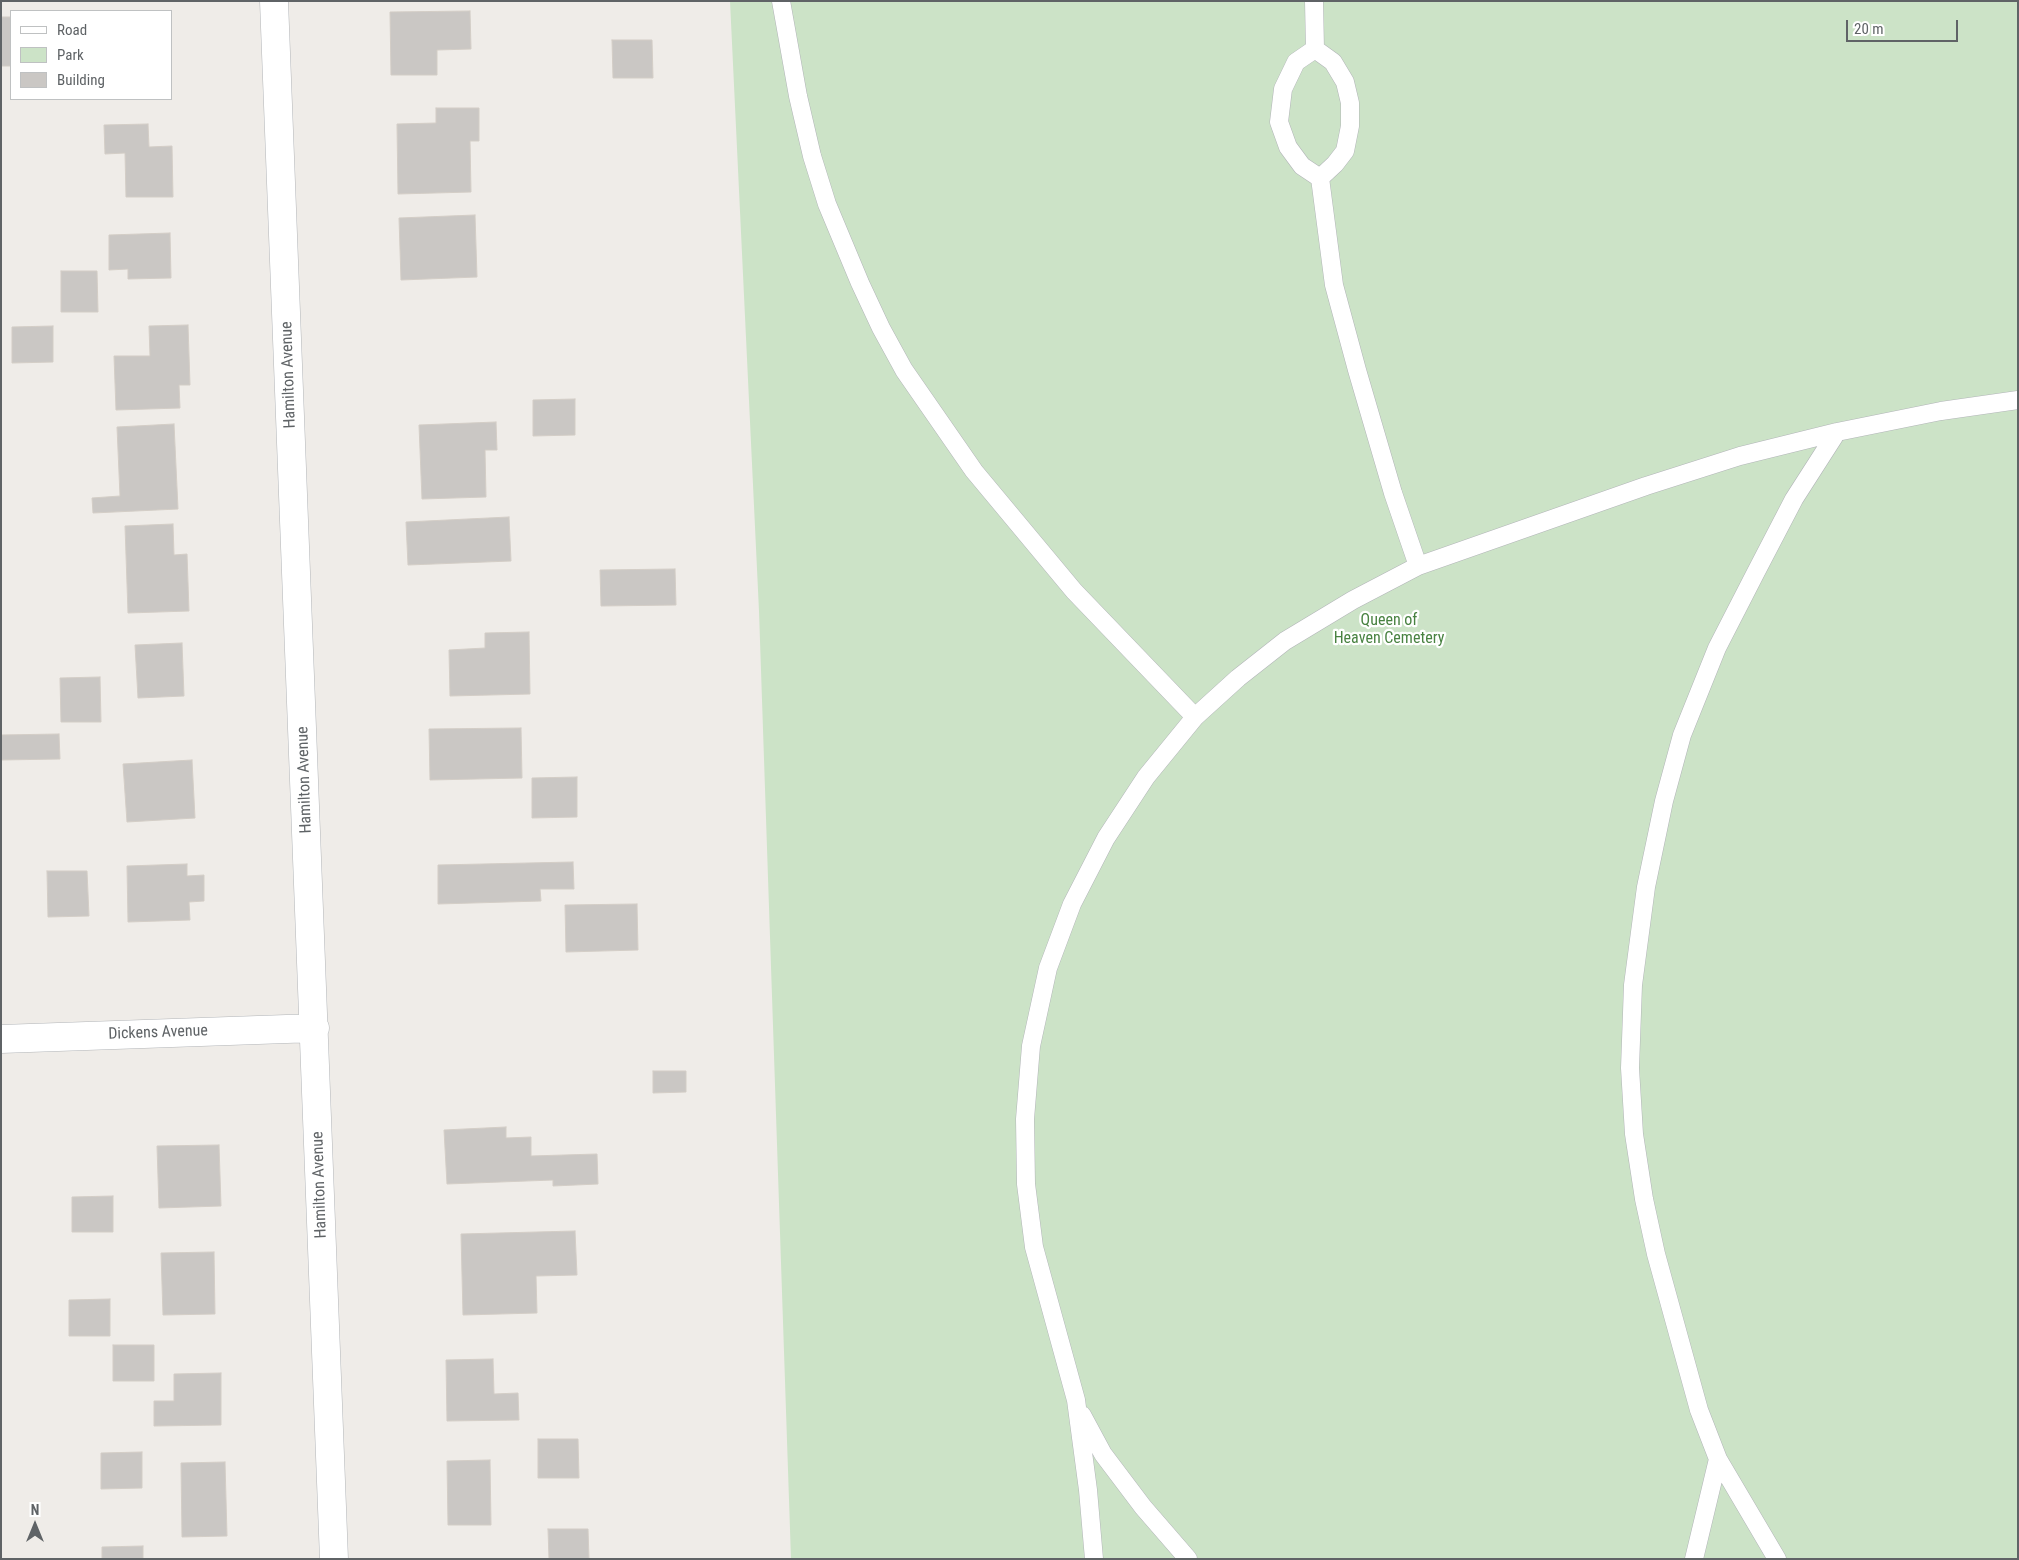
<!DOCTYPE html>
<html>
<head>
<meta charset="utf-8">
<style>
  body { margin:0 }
  #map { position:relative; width:2019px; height:1560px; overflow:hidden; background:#efece8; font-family:"Roboto Condensed",sans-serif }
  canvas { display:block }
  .frame { position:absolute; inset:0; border:2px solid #5f6366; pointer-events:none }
  .legend { position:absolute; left:10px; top:10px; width:162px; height:90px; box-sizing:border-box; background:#fff; border:1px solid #bfc1c2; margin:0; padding:6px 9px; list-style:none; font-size:15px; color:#5f6366 }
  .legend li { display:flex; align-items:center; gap:10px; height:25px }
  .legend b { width:25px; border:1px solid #bfc1c2 }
  .north { position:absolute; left:10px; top:1500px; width:50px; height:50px; -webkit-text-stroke:4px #fff; paint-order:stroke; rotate:0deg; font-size:14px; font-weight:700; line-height:20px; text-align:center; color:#5f6366 }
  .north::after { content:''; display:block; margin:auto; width:18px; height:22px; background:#5f6366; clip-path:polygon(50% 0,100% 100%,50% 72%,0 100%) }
  .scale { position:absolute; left:1846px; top:20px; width:112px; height:22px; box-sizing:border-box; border:2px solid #5f6366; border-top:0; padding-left:6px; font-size:15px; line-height:18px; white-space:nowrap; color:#5f6366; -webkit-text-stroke:4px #fff; paint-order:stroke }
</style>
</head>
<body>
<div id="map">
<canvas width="2019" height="1560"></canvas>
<div class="frame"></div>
<ul class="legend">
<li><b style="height:6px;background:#fff"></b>Road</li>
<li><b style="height:14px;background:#cce3c7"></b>Park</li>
<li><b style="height:14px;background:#cac7c4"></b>Building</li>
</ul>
<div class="north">N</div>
<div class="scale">20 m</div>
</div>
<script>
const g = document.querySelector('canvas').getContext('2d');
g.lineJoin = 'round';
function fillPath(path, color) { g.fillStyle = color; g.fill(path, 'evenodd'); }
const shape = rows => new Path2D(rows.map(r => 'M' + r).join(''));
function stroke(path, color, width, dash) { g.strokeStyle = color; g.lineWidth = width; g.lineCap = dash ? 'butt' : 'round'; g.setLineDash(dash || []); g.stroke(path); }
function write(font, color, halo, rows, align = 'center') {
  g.font = font + ' "Roboto Condensed",sans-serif'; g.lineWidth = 4.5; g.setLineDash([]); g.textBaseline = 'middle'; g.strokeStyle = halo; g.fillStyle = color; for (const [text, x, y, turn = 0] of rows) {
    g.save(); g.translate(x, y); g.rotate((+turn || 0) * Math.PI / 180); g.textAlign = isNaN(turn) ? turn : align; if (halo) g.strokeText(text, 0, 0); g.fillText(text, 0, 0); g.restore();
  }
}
fillPath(shape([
  [730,1,2018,1,2018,1559,791,1559,759,611]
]), '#cce3c7');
const building = shape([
  [470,11,471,49,437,50,437,75,391,75,390,12,470,11],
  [1,17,11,17,11,66,1,66,1,17],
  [612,40,652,40,653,78,613,78,612,40],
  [436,108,479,108,479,141,470,141,471,192,398,194,397,124,436,123,436,108],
  [148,124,149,147,172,146,173,197,126,197,125,153,105,154,104,125,148,124],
  [475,215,477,277,401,280,399,218,475,215],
  [170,233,171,278,128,279,128,269,109,270,109,235,170,233],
  [61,271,97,271,98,312,61,312,61,271],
  [188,325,190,385,179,385,180,408,116,410,114,356,150,356,149,326,188,325],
  [53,326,53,362,12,363,12,327,53,326],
  [575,399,575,435,533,436,533,400,575,399],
  [496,422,497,450,485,450,486,497,422,499,419,425,496,422],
  [174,424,178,509,93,513,92,498,120,496,117,427,174,424],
  [509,517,511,561,408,565,406,522,509,517],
  [173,524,174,555,187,554,189,611,128,613,125,526,173,524],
  [675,569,676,605,601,606,600,570,675,569],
  [529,632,530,694,450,696,449,650,485,648,485,633,529,632],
  [182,643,184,696,138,698,135,645,182,643],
  [100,677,101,722,61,722,60,678,100,677],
  [521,728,522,778,430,780,429,729,521,728],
  [59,734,60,759,1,760,1,735,59,734],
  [192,760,195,818,127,822,123,764,192,760],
  [577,777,577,817,532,818,532,778,577,777],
  [573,862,574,889,540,889,541,901,438,904,438,865,573,862],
  [187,864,187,876,204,875,204,901,189,902,190,920,128,922,127,866,187,864],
  [47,871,87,871,89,916,48,917,47,871],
  [637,904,638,950,566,952,565,905,637,904],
  [653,1071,686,1071,686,1092,653,1093,653,1071],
  [506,1127,506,1138,531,1137,531,1156,597,1154,598,1184,553,1186,553,1180,447,1184,444,1130,506,1127],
  [219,1145,221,1206,159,1208,157,1146,219,1145],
  [113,1196,113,1232,72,1232,72,1197,113,1196],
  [575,1231,577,1275,536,1276,537,1313,463,1315,461,1234,575,1231],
  [214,1252,215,1314,163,1315,161,1253,214,1252],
  [110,1299,110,1336,69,1336,69,1300,110,1299],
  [113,1345,154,1345,154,1381,113,1381,113,1345],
  [493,1359,494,1394,518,1393,519,1420,447,1421,446,1360,493,1359],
  [221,1373,221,1425,154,1426,154,1401,174,1401,174,1374,221,1373],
  [538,1439,578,1439,579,1478,538,1478,538,1439],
  [142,1452,142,1488,101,1489,101,1453,142,1452],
  [490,1460,491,1525,448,1525,447,1461,490,1460],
  [225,1462,227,1536,182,1537,181,1463,225,1462],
  [548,1529,588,1529,589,1559,549,1559,548,1529],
  [143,1546,143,1559,102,1559,102,1547,143,1546]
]);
fillPath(building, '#cac7c4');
stroke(building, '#d3cdc6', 1);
const lane = shape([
  [781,1,798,96,812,156,827,204,860,283,881,328,904,370,974,471,1074,591,1195,717],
  [1314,1,1315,49,1296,62,1283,89,1279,122,1288,147,1302,166,1320,178,1334,285,1357,370,1393,493,1418,566],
  [1315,49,1333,62,1345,82,1350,103,1350,126,1345,151,1335,164,1320,178],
  [1082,1415,1103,1454,1143,1507,1188,1559],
  [1094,1559,1088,1490,1076,1400,1034,1247,1026,1184,1025,1119,1031,1046,1048,968,1072,904,1106,838,1146,777,1195,717,1238,678,1285,641,1353,600,1418,566,1646,486,1740,456,1837,432,1941,411,2018,400],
  [1694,1559,1718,1459],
  [1777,1559,1718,1459,1699,1410,1656,1254,1644,1199,1634,1134,1630,1068,1633,985,1646,887,1664,801,1682,735,1717,648,1756,572,1794,499,1837,432]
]);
const street = shape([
  [274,1,334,1559],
  [1,1039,315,1028]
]);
stroke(lane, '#b2b5b8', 19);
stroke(street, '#b2b5b8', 29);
stroke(lane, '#fff', 18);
stroke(street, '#fff', 28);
write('16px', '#5f6366', '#fff', [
  ["Hamilton Avenue",289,375,-92],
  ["Hamilton Avenue",305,780,-92],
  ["Dickens Avenue",158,1033,-2],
  ["Hamilton Avenue",320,1185,-92]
]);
write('16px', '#488241', '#fff', [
  ["Queen of",1389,621],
  ["Heaven Cemetery",1389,639]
]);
</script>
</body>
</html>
